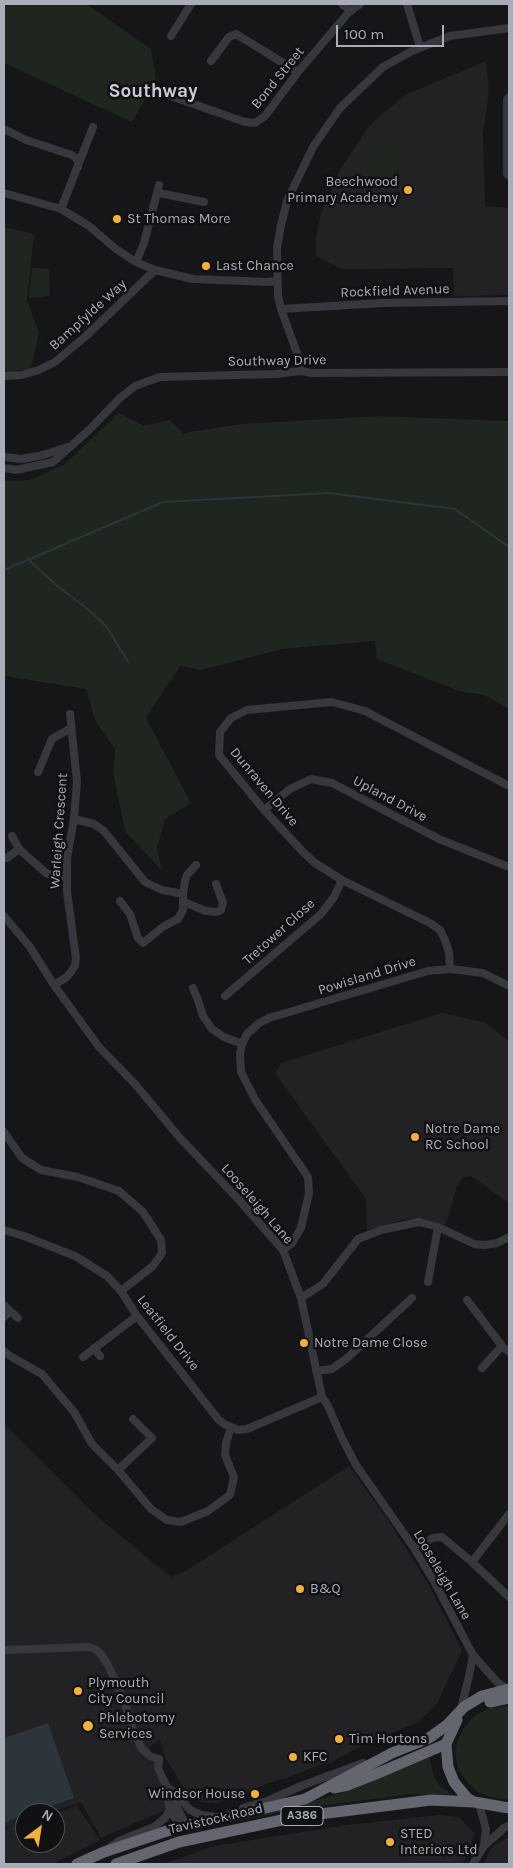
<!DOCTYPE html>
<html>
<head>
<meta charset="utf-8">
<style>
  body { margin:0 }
  #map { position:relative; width:513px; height:1868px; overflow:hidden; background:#161618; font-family:Karla,sans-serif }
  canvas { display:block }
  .frame { position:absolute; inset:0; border:5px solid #a8adb8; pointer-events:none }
  .north { position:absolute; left:15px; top:1803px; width:50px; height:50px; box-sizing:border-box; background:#111113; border:1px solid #4d4f55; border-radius:50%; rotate:31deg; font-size:14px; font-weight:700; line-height:20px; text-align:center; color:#a8adb8 }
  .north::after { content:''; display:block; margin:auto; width:18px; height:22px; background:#f2b134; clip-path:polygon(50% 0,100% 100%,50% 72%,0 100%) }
  .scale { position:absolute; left:336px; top:25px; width:108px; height:22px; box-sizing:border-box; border:2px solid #a8adb8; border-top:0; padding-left:6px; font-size:15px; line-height:18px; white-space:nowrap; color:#a8adb8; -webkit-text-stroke:4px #111113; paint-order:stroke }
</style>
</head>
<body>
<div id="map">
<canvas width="513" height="1868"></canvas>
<div class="frame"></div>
<div class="north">N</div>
<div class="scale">100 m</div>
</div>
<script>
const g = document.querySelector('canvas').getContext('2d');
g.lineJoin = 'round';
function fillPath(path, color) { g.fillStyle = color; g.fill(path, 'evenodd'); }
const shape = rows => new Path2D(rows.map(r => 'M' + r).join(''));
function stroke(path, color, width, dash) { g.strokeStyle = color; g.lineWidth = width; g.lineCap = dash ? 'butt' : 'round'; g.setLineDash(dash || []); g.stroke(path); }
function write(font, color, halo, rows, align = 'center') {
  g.font = font + ' Karla,sans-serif'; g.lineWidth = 5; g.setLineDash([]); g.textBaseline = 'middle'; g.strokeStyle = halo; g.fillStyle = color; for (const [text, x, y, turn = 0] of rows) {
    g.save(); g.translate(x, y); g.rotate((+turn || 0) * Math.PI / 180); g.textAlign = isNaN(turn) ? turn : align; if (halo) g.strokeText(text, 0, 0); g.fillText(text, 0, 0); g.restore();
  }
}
fillPath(shape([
  [486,61,489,92,483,133,485,206,509,208,509,295,454,296,453,268,342,269,316,256,316,237,321,213,342,166,369,126,405,95],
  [442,1013,484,1022,509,1041,509,1203,471,1176,464,1177,457,1186,446,1225,406,1219,367,1230,366,1199,275,1073,281,1063],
  [4,1424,98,1517,171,1577,184,1572,349,1466,388,1520,429,1585,462,1651,437,1703,420,1721,356,1749,332,1762,317,1766,285,1779,277,1780,217,1803,200,1802,185,1790,165,1757,160,1740,149,1747,179,1804,101,1838,81,1802,50,1813,25,1813,25,1821,12,1826,25,1823,25,1843,55,1843,55,1813,77,1806,100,1840,52,1864,4,1864,4,1830,11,1827,4,1829],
  [439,1815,458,1817,475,1834,463,1864,164,1864,214,1846,347,1825],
  [509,1837,509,1864,483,1864,492,1847]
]), '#222225');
fillPath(shape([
  [4,4,86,4,151,49,156,79,132,122,4,63],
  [372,145,394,145,395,185,373,185],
  [4,227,34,234,27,300,39,333,31,369,4,372],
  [32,268,49,269,50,296,29,298],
  [119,413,144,426,170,420,183,433,242,424,379,416,509,421,509,709,484,695,459,691,377,659,375,641,282,649,201,670,180,666,146,718,191,803,165,819,157,848,162,871,125,831,113,772,115,749,96,722,86,689,4,676,4,481,30,480,65,464],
  [509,1705,509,1800,508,1800,490,1797,478,1792,466,1780,458,1768,455,1752,458,1739,465,1726,477,1714,491,1708],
  [429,1757,434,1776,439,1785,453,1795,411,1794,291,1810,233,1822,233,1819,317,1800,345,1792]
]), '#1e261f');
fillPath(shape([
  [48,1723,74,1798,31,1813,25,1813,25,1815,4,1823,4,1738]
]), '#2c353c');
stroke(shape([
  [28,559,56,585,89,610,107,627,128,662],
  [4,570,163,502,329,493,455,509,509,547]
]), '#2c353c', 2);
stroke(shape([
  [342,4,351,11],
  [407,4,420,47],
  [171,36,191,4],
  [211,61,229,37,236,34,298,72],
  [156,91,245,122,255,123,265,116,298,72,349,12,360,4],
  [509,97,507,100,507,174,509,176],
  [4,129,26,140,72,155,78,160,78,167],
  [4,193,61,209,89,226,116,249,136,262,155,270,193,279,268,282,277,281],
  [159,193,204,202],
  [61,209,93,127],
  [136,262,144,243,159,185],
  [281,309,383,303,509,301],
  [300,371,301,364,281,309,278,296,277,248,281,225,287,201,313,147,340,108,383,67,412,51,450,36,509,28],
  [4,376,22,375,39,370,55,362,86,336,155,270],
  [4,457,22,459,43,455,67,447],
  [4,468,16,470,53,462,89,430,120,398,135,386,160,377,276,374,300,371,312,373,509,372],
  [38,772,52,739,71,728],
  [264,810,290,789,311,779,332,783,439,839,509,867],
  [74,819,94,824,104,831,145,882,162,890,183,894,183,910,178,919,164,926,143,943,138,938,130,914,120,901],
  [12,836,19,849,46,873,53,876,66,877],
  [7,858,19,849],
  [183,894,185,881,187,875,196,865],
  [184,902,206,911,217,912,221,910,223,903,216,884],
  [4,916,30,947,54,985,99,1047,135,1084,180,1138,240,1201,283,1250,301,1298,322,1397,327,1404,342,1438,356,1465,414,1548,435,1583,473,1655,497,1682,509,1690],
  [450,969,449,952,445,940,440,930,430,923,342,880,315,863,303,852,264,810,219,755,220,732,231,718,247,710,332,702,365,711,509,786],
  [54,985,67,977,75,966,76,958,67,892,67,858,74,819,77,782,70,714],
  [193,988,198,1000,203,1016,212,1029,224,1037,242,1044],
  [225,996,321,914,334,897,342,880],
  [4,1132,22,1158,41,1170,78,1177,119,1191,143,1212,161,1240,162,1253,153,1266,121,1291],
  [4,1230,24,1236,75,1256,107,1276,121,1291,137,1316,218,1419,224,1424,238,1430,247,1429,322,1397],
  [283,1250,292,1243,301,1228,309,1193,308,1177,256,1101,241,1072,240,1054,242,1044,247,1034,259,1023,269,1018,428,971,450,969,483,973,509,986],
  [428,1282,438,1227],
  [301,1298,323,1284,358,1239,381,1230,419,1222,438,1227,474,1244,485,1245,497,1243,509,1237],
  [467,1300,502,1346],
  [4,1305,10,1311,4,1317],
  [10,1311,18,1318],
  [94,1348,100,1356],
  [4,1351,10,1356,42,1374,74,1412,92,1444,118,1470,151,1509,167,1520,181,1522,208,1511,230,1495,234,1477,225,1455,226,1443,231,1428],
  [83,1357,137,1316],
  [482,1368,502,1346,509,1352],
  [316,1371,332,1369,346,1359,412,1298],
  [118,1470,152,1438,133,1419],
  [414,1548,433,1538,442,1537,472,1562,509,1597],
  [472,1562,509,1514],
  [4,1650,89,1647,95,1649,100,1653,108,1665,124,1700,134,1733,142,1749,150,1756,159,1759,158,1768,162,1777,187,1827],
  [461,1709,469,1676,473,1655],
  [168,1788,177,1794,190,1810,201,1815,216,1817],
  [167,1794,170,1810,178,1823,186,1827],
  [243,1808,267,1801,301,1786,363,1763],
  [484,1846,504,1828,509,1826],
  [109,1848,119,1841,154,1827,165,1818,170,1810],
  [473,1864,484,1846,486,1829,479,1804]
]), '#37383d', 8);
stroke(shape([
  [490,1702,509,1698],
  [457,1720,446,1744,448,1767,454,1782,467,1798,474,1802,509,1808],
  [334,1788,348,1785,376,1774,446,1744],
  [77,1864,104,1852,173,1829,305,1799,392,1753,429,1738,447,1725,464,1707,482,1696,509,1689],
  [116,1864,179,1842,296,1817,431,1800,474,1802]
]), '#63666e', 11);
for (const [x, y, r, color] of [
  [408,190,5,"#f2b134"],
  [117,219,5,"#f2b134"],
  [206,266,5,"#f2b134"],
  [415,1137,5,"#f2b134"],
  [304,1343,5,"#f2b134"],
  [300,1589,5,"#f2b134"],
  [78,1691,5,"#f2b134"],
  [88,1726,6,"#f2b134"],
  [339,1739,5,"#f2b134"],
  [293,1757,5,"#f2b134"],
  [255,1794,5,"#f2b134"],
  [390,1842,5,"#f2b134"]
]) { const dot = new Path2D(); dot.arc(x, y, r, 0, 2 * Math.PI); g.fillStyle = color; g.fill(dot); stroke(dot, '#111113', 2); }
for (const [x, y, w] of [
  [302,1816,42]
]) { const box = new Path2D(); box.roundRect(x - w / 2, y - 9.5, w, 19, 4); g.fillStyle = '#111113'; g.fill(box); stroke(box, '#a8adb8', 1); }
write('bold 12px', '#a8adb8', null, [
  ["A386",302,1816]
]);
write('14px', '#a8adb8', '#111113', [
  ["Bond Street",278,78,-51],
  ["Rockfield Avenue",395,291,-2],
  ["Bampfylde Way",88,315,-42],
  ["Southway Drive",277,361,-1],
  ["Dunraven Drive",264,787,50],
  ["Upland Drive",390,799,28],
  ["Warleigh Crescent",59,831,-86],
  ["Tretower Close",279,932,-42],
  ["Powisland Drive",367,976,-17],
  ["Looseleigh Lane",257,1204,49],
  ["Leatfield Drive",168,1333,52],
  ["Looseleigh Lane",442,1575,60],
  ["Tavistock Road",216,1819,-13]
]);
write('14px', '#a8adb8', '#111113', [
  ["Beechwood",398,182,"right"],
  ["Primary Academy",398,198,"right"],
  ["St Thomas More",127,219],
  ["Last Chance",216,266],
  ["Notre Dame",425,1129],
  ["RC School",425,1145],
  ["Notre Dame Close",314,1343],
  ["B&Q",310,1589],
  ["Plymouth",88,1683],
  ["City Council",88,1699],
  ["Phlebotomy",99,1718],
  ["Services",99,1734],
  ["Tim Hortons",349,1739],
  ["KFC",303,1757],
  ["Windsor House",245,1794,"right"],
  ["STED",400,1834],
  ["Interiors Ltd",400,1850]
], 'left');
write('bold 19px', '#c9ccd4', '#111113', [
  ["Southway",153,92]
]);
</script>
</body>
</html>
